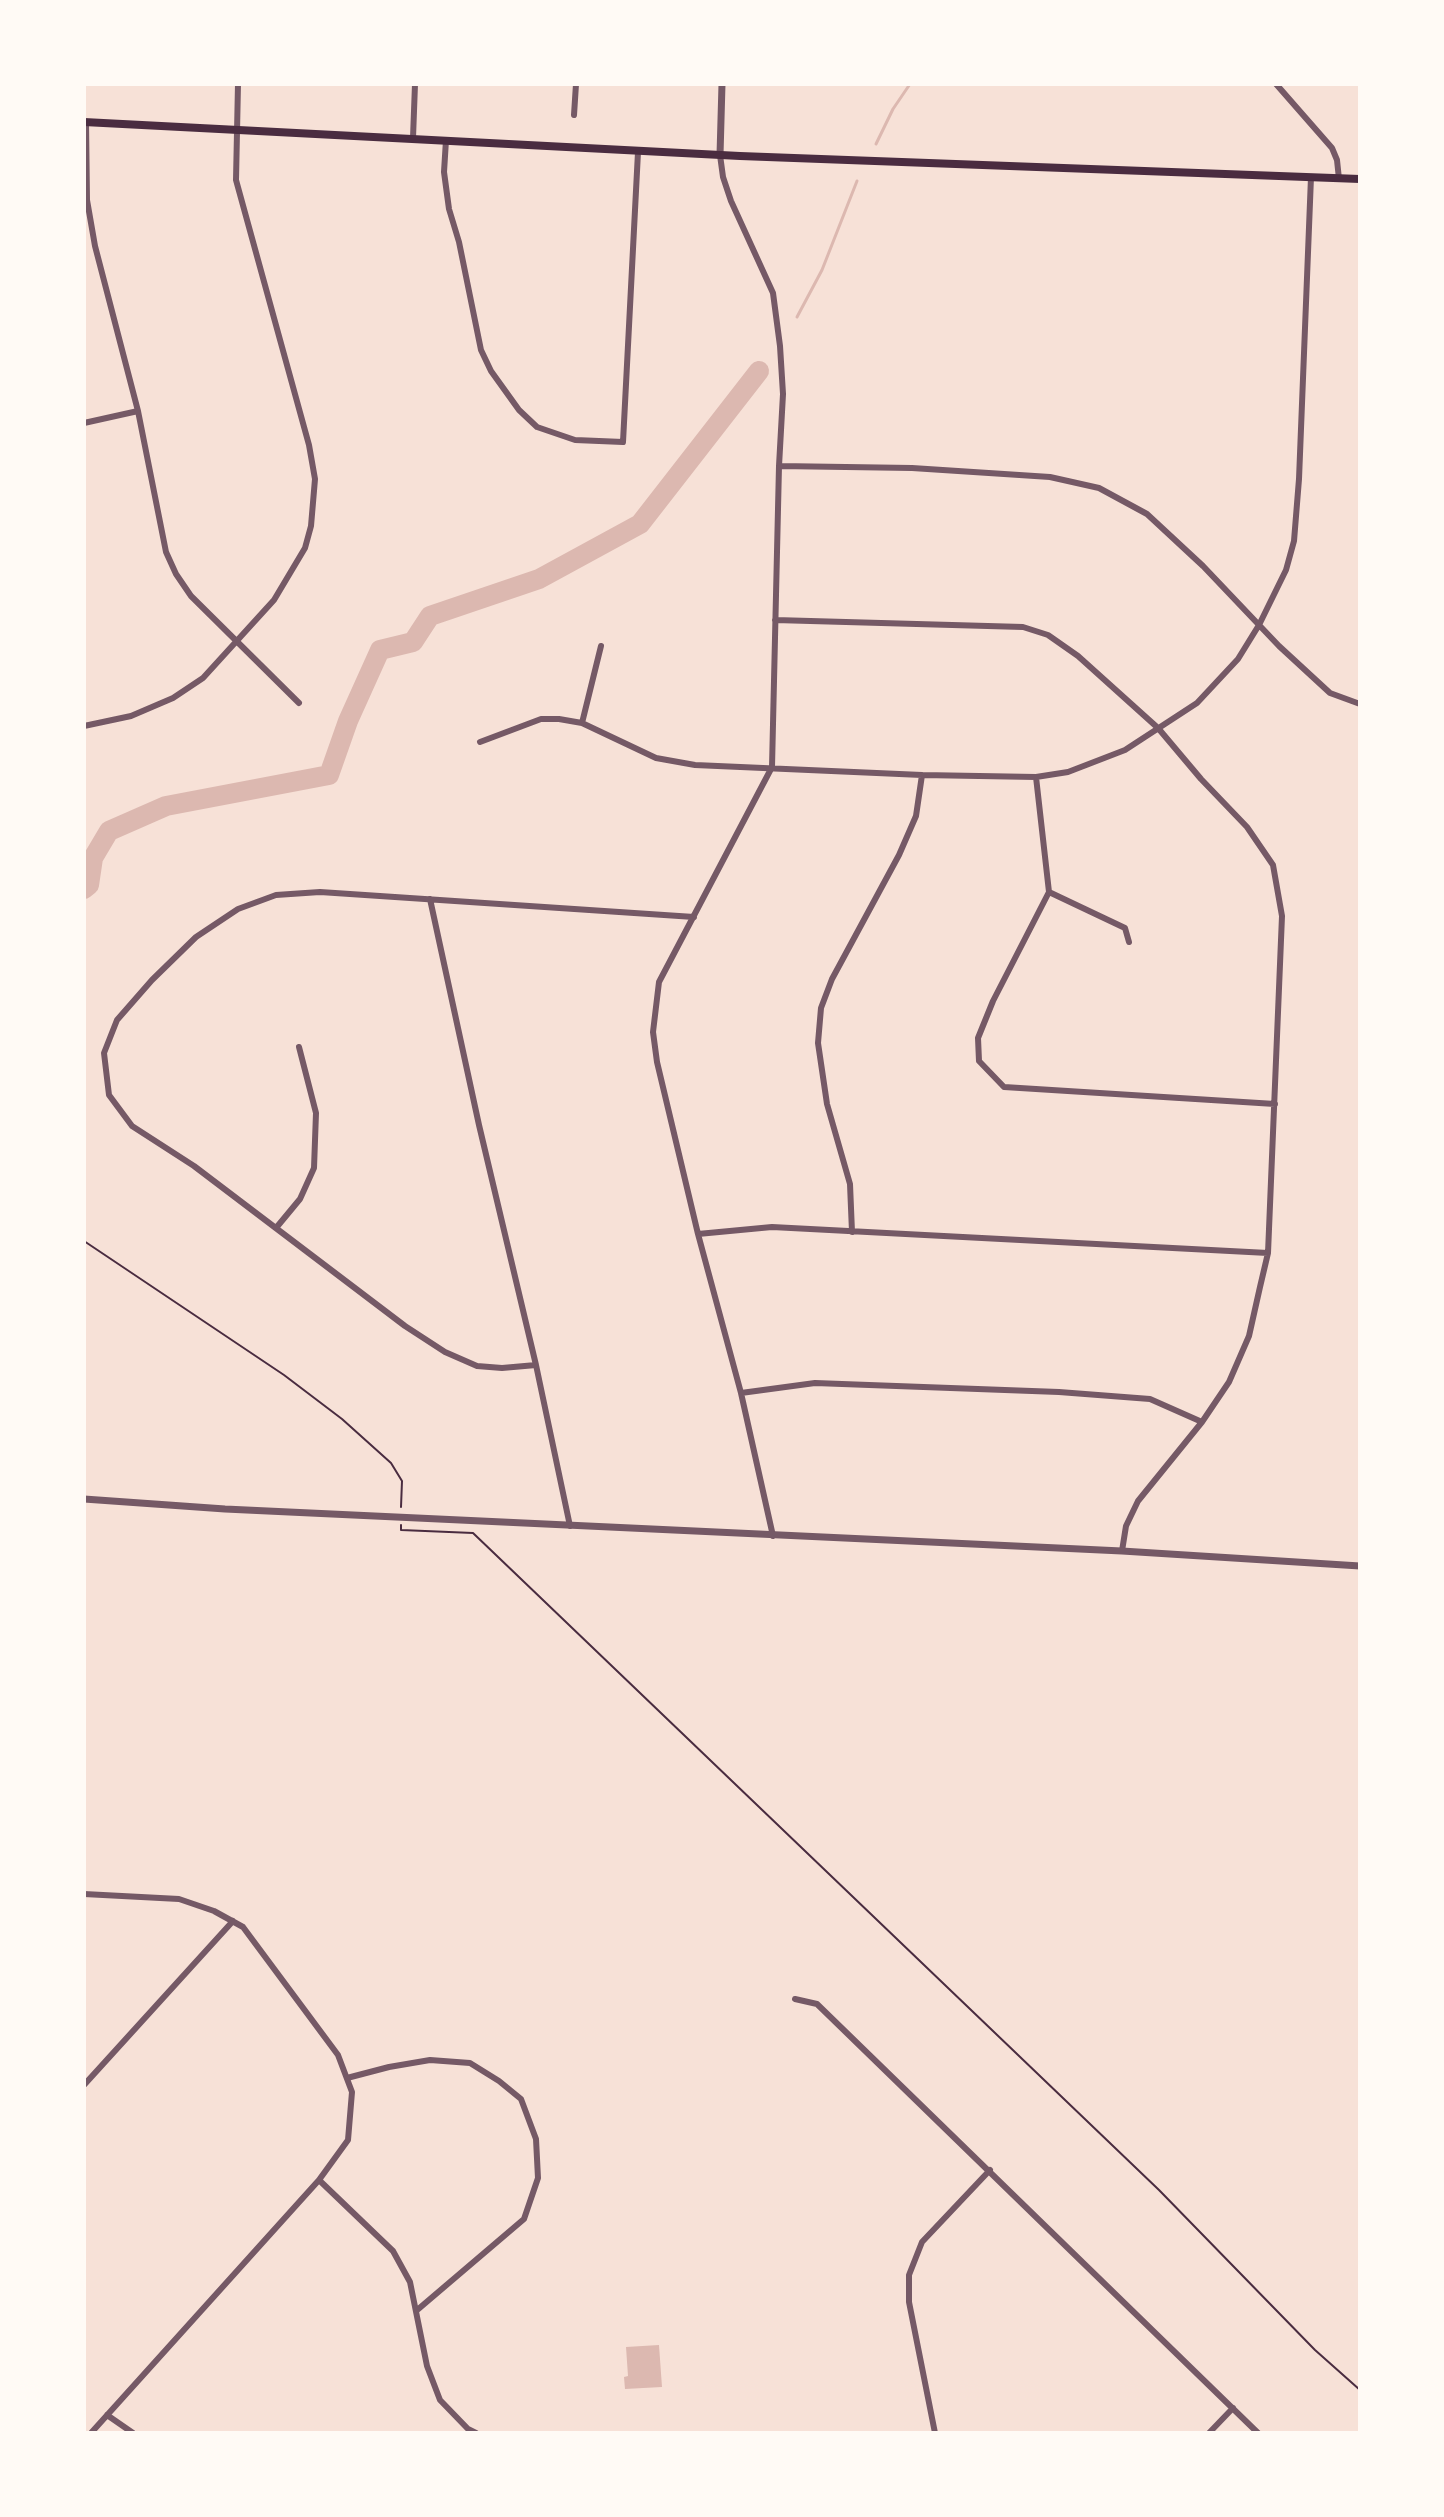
<!DOCTYPE html>
<html>
<head>
<meta charset="utf-8">
<style>
  body { margin:0 }
  #map { position:relative; width:1444px; height:2517px; overflow:hidden; background:#f7e1d7; font-family:Arial,sans-serif }
  canvas { display:block }
  .frame { position:absolute; inset:0; border:86px solid #fffaf5; pointer-events:none }
</style>
</head>
<body>
<div id="map">
<canvas width="1444" height="2517"></canvas>
<div class="frame"></div>
</div>
<script>
const g = document.querySelector('canvas').getContext('2d');
g.lineJoin = 'round';
function fillPath(path, color) { g.fillStyle = color; g.fill(path, 'evenodd'); }
const shape = rows => new Path2D(rows.map(r => 'M' + r).join(''));
function stroke(path, color, width, dash) { g.strokeStyle = color; g.lineWidth = width; g.lineCap = dash ? 'butt' : 'round'; g.setLineDash(dash || []); g.stroke(path); }
fillPath(shape([
  [659,2345,662,2387,625,2389,624,2377,628,2376,626,2347]
]), '#dcb8b0');
stroke(shape([
  [876,144,893,109,910,84],
  [797,317,822,270,857,181]
]), '#dcb8b0', 3);
stroke(shape([
  [84,889,89,885,93,858,109,831,166,806,329,775,348,721,380,650,413,642,430,616,539,579,640,524,759,371]
]), '#dcb8b0', 20);
stroke(shape([
  [84,1241,284,1375,342,1419,391,1463,402,1481,401,1507],
  [401,1525,401,1530,473,1533,1159,2190,1315,2350,1360,2390]
]), '#4a2c40', 2);
stroke(shape([
  [1276,84,1332,148,1337,160,1339,179],
  [574,115,576,84],
  [86,122,87,200,95,246,138,411,166,552,176,574,191,596,299,703],
  [413,138,415,84],
  [446,140,444,172,449,209,459,242,481,350,491,371,519,410,537,427,575,440,623,442,638,152],
  [720,155,723,177,731,201,773,293,780,346,783,394,779,466,772,767,659,982,653,1032,657,1062,698,1234,741,1393,773,1536],
  [84,423,138,411],
  [779,466,912,468,1050,477,1099,488,1147,514,1203,566,1279,646,1330,693,1360,704],
  [775,620,1023,627,1048,635,1078,656,1158,728,1201,779,1247,827,1273,865,1282,916,1268,1253,1260,1287,1249,1336,1229,1382,1202,1422,1138,1501,1126,1526,1122,1551],
  [582,723,601,646],
  [84,726,131,716,173,698,203,678,274,600,305,548,311,526,315,479,309,445,236,180,238,84],
  [480,742,541,719,559,719,582,723,656,758,695,765,922,775,1036,777,1068,772,1125,750,1197,703,1238,659,1259,625,1286,570,1294,541,1299,479,1311,177],
  [1036,777,1049,892,993,1001,978,1038,979,1061,1004,1087,1275,1104],
  [1049,892,1125,928,1129,942],
  [430,899,479,1125,536,1365,570,1526],
  [276,1228,300,1199,314,1168,316,1113,299,1047],
  [852,1232,850,1184,827,1104,818,1043,821,1008,832,979,899,855,916,816,922,775],
  [698,1234,772,1227,1268,1253],
  [536,1365,502,1368,477,1366,445,1352,405,1326,194,1166,132,1126,109,1095,104,1053,117,1020,152,980,196,937,238,909,276,895,320,892,694,917],
  [741,1393,815,1383,1059,1392,1150,1399,1202,1422],
  [84,1894,179,1899,214,1911,243,1927,338,2055,352,2092,348,2140,319,2180,91,2433],
  [795,1999,817,2004,1258,2433],
  [347,2078,389,2067,430,2060,470,2063,499,2081,521,2099,536,2139,538,2178,524,2219,416,2311],
  [84,2085,233,1921],
  [319,2180,393,2251,410,2282,427,2366,440,2400,468,2429,476,2433],
  [107,2415,133,2433],
  [935,2433,909,2302,909,2275,922,2242,990,2170],
  [1209,2433,1233,2408]
]), '#755966', 6);
stroke(shape([
  [720,155,722,84],
  [84,1499,225,1509,1122,1551,1360,1566]
]), '#755966', 7);
stroke(shape([
  [84,122,740,156,1360,179]
]), '#4a2c40', 8);
</script>
</body>
</html>
